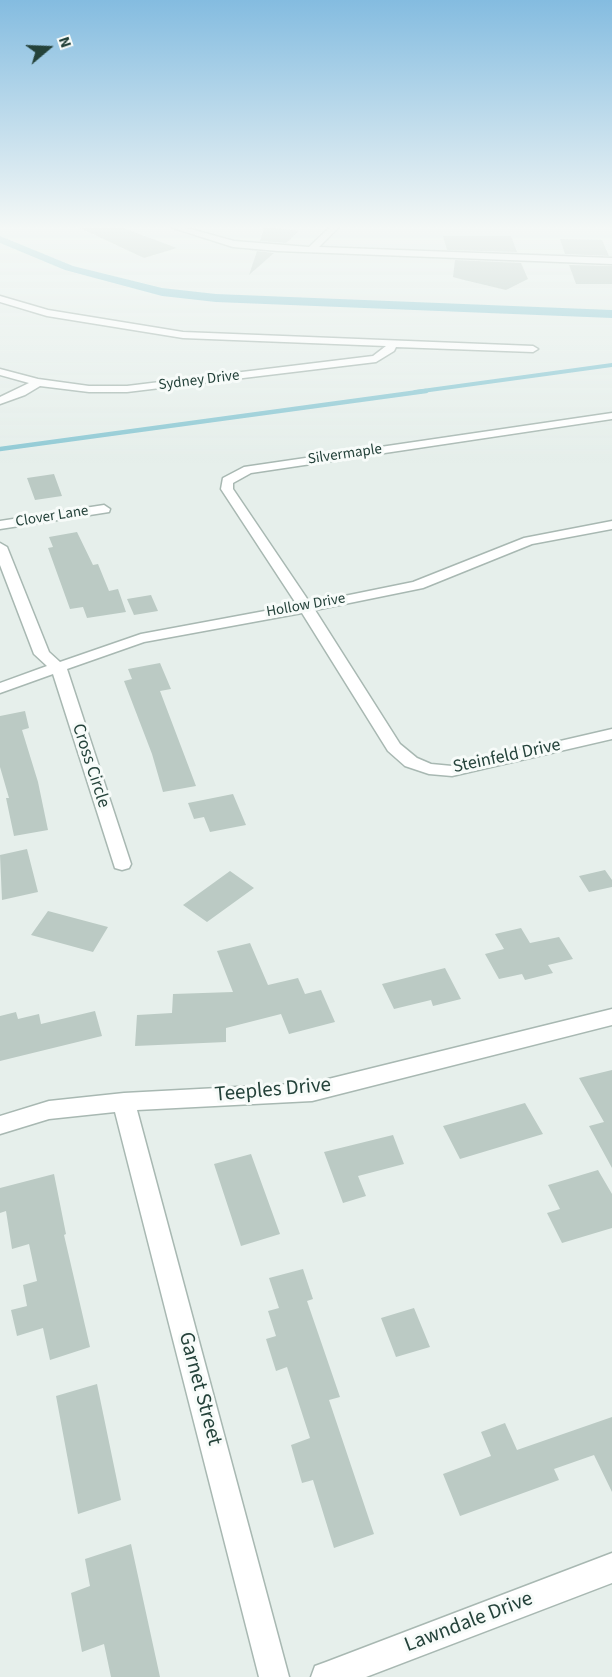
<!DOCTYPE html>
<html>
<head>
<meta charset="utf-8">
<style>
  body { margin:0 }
  #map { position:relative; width:612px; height:1677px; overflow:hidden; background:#e6efeb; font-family:"Source Sans 3",sans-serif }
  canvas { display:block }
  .north { position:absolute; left:18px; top:18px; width:60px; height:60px; -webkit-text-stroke:4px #f7fbf9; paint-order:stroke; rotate:71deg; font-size:16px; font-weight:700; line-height:24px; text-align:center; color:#24423a }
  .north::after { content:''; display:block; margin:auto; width:21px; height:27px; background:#24423a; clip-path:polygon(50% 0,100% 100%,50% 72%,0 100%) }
</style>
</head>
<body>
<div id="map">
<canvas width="612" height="1677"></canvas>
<div class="north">N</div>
</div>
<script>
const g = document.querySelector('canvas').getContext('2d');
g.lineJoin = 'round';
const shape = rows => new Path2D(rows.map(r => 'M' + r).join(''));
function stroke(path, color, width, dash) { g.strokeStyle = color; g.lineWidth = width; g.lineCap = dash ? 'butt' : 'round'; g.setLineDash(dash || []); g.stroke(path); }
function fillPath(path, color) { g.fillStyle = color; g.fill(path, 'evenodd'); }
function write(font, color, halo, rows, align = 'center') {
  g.font = font + ' "Source Sans 3",sans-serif'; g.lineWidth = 6; g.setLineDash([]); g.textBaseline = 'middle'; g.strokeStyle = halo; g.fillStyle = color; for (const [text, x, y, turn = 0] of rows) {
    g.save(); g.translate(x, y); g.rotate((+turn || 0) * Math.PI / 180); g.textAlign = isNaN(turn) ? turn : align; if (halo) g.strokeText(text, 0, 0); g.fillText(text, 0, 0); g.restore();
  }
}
stroke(shape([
  [415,392,612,365]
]), '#8ec9d4', 4);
stroke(shape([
  [0,449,426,391]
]), '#8ec9d4', 4.5);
fillPath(shape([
  [0,236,73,266,162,288,216,294,612,310,612,318,216,302,162,296,65,270,0,243,0,236]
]), '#8ec9d4');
fillPath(shape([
  [80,228,123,228,177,248,144,258],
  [264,228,274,228,299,231,286,243,260,241],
  [443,236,511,236,517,252,447,250],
  [560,239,602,240,609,256,565,254],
  [257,251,274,253,249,275],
  [455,260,521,263,528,279,506,290,464,280,453,277],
  [569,265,612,266,612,284,576,284],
  [54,474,62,496,35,500,27,478],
  [77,532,93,565,98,564,109,591,118,589,126,612,87,618,83,607,70,609,48,548,53,547,49,537],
  [151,595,158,611,134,615,127,599],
  [160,663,171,689,160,691,196,786,163,792,152,754,124,681,132,679,128,669],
  [25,711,29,728,22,730,38,782,48,830,14,836,6,798,9,798,0,767,0,716],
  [233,794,246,825,210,832,204,817,194,819,188,803],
  [27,849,38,892,2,900,0,855],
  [605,870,612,880,612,887,589,892,579,876],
  [230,871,254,888,207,922,183,905],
  [48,911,108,927,93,952,31,935],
  [521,928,530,943,559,937,573,959,548,965,553,973,525,980,522,974,499,979,485,954,504,949,495,934],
  [250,943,268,985,298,978,305,994,321,990,335,1022,289,1034,281,1014,226,1028,226,1042,135,1046,137,1015,172,1013,173,994,233,992,217,951],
  [445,968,461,999,433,1006,431,1000,394,1009,382,984],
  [95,1011,102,1036,0,1061,0,1016,16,1012,18,1019,39,1014,41,1024],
  [612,1070,612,1168,589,1126,604,1122,579,1078],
  [525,1103,543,1134,460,1159,443,1126],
  [393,1135,404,1164,358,1176,366,1196,343,1203,324,1152],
  [251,1154,280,1234,241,1246,214,1164],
  [598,1170,612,1194,612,1228,562,1243,547,1213,560,1209,548,1185],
  [54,1174,66,1234,64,1235,90,1347,50,1360,43,1328,17,1336,11,1310,27,1306,23,1285,37,1281,29,1244,12,1249,6,1211,0,1213,0,1188],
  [303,1269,313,1299,307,1301,340,1397,329,1400,374,1534,334,1548,313,1480,302,1483,291,1445,310,1438,287,1367,276,1371,266,1339,276,1336,268,1311,279,1308,269,1278],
  [414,1308,430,1347,396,1357,381,1318],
  [97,1384,121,1500,78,1514,56,1396],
  [612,1417,612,1492,594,1455,554,1469,559,1480,460,1516,443,1474,491,1456,481,1432,505,1423,517,1450],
  [131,1544,160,1677,111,1677,104,1644,82,1652,71,1593,90,1586,85,1559]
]), '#bbcac4');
const minor = shape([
  [173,228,187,228,234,241,309,247,329,228,338,228,319,247,612,258,612,264,278,251,233,247,173,228],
  [0,296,48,310,183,332,533,346,538,349,533,352,396,347,394,351,376,362,127,392,89,392,40,386,25,395,0,404,0,397,29,383,0,375,0,369,38,379,89,386,127,386,373,356,386,346,183,338,47,316,0,302,0,296],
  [612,413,612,419,251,473,233,483,233,489,310,603,413,582,524,538,612,521,612,529,532,544,423,588,315,610,400,744,417,758,431,764,452,766,612,729,612,739,452,776,429,774,405,766,388,751,302,613,144,642,67,669,131,864,129,868,122,870,115,868,53,674,0,693,0,683,47,666,34,654,0,565,0,543,7,547,49,652,60,662,141,634,297,605,221,489,223,478,244,467,612,413],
  [104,505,110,509,109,512,0,529,0,521,104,505],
  [612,1009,612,1025,312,1101,137,1110,289,1677,259,1677,115,1112,49,1119,0,1134,0,1116,49,1101,124,1093,312,1083,612,1009],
  [612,1553,612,1583,366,1677,311,1677,315,1666,326,1662,612,1553]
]);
stroke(minor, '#a8b8b2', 3);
fillPath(minor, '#fff');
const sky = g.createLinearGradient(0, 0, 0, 463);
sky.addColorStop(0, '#84bce0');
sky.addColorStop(0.49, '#f4f8f6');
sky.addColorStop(1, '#f4f8f600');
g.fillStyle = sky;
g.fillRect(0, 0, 612, 463);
write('15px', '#24423a', '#f7fbf9', [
  ["Sydney Drive",199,381,-7],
  ["Silvermaple",345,455,-8],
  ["Clover Lane",52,517,-9],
  ["Hollow Drive",306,606,-10]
]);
write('18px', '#24423a', '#f7fbf9', [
  ["Steinfeld Drive",507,757,-12],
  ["Cross Circle",90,766,72]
]);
write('21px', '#24423a', '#f7fbf9', [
  ["Teeples Drive",273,1091,-5],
  ["Garnet Street",199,1389,75],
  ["Lawndale Drive",469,1623,-21]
]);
</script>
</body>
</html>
